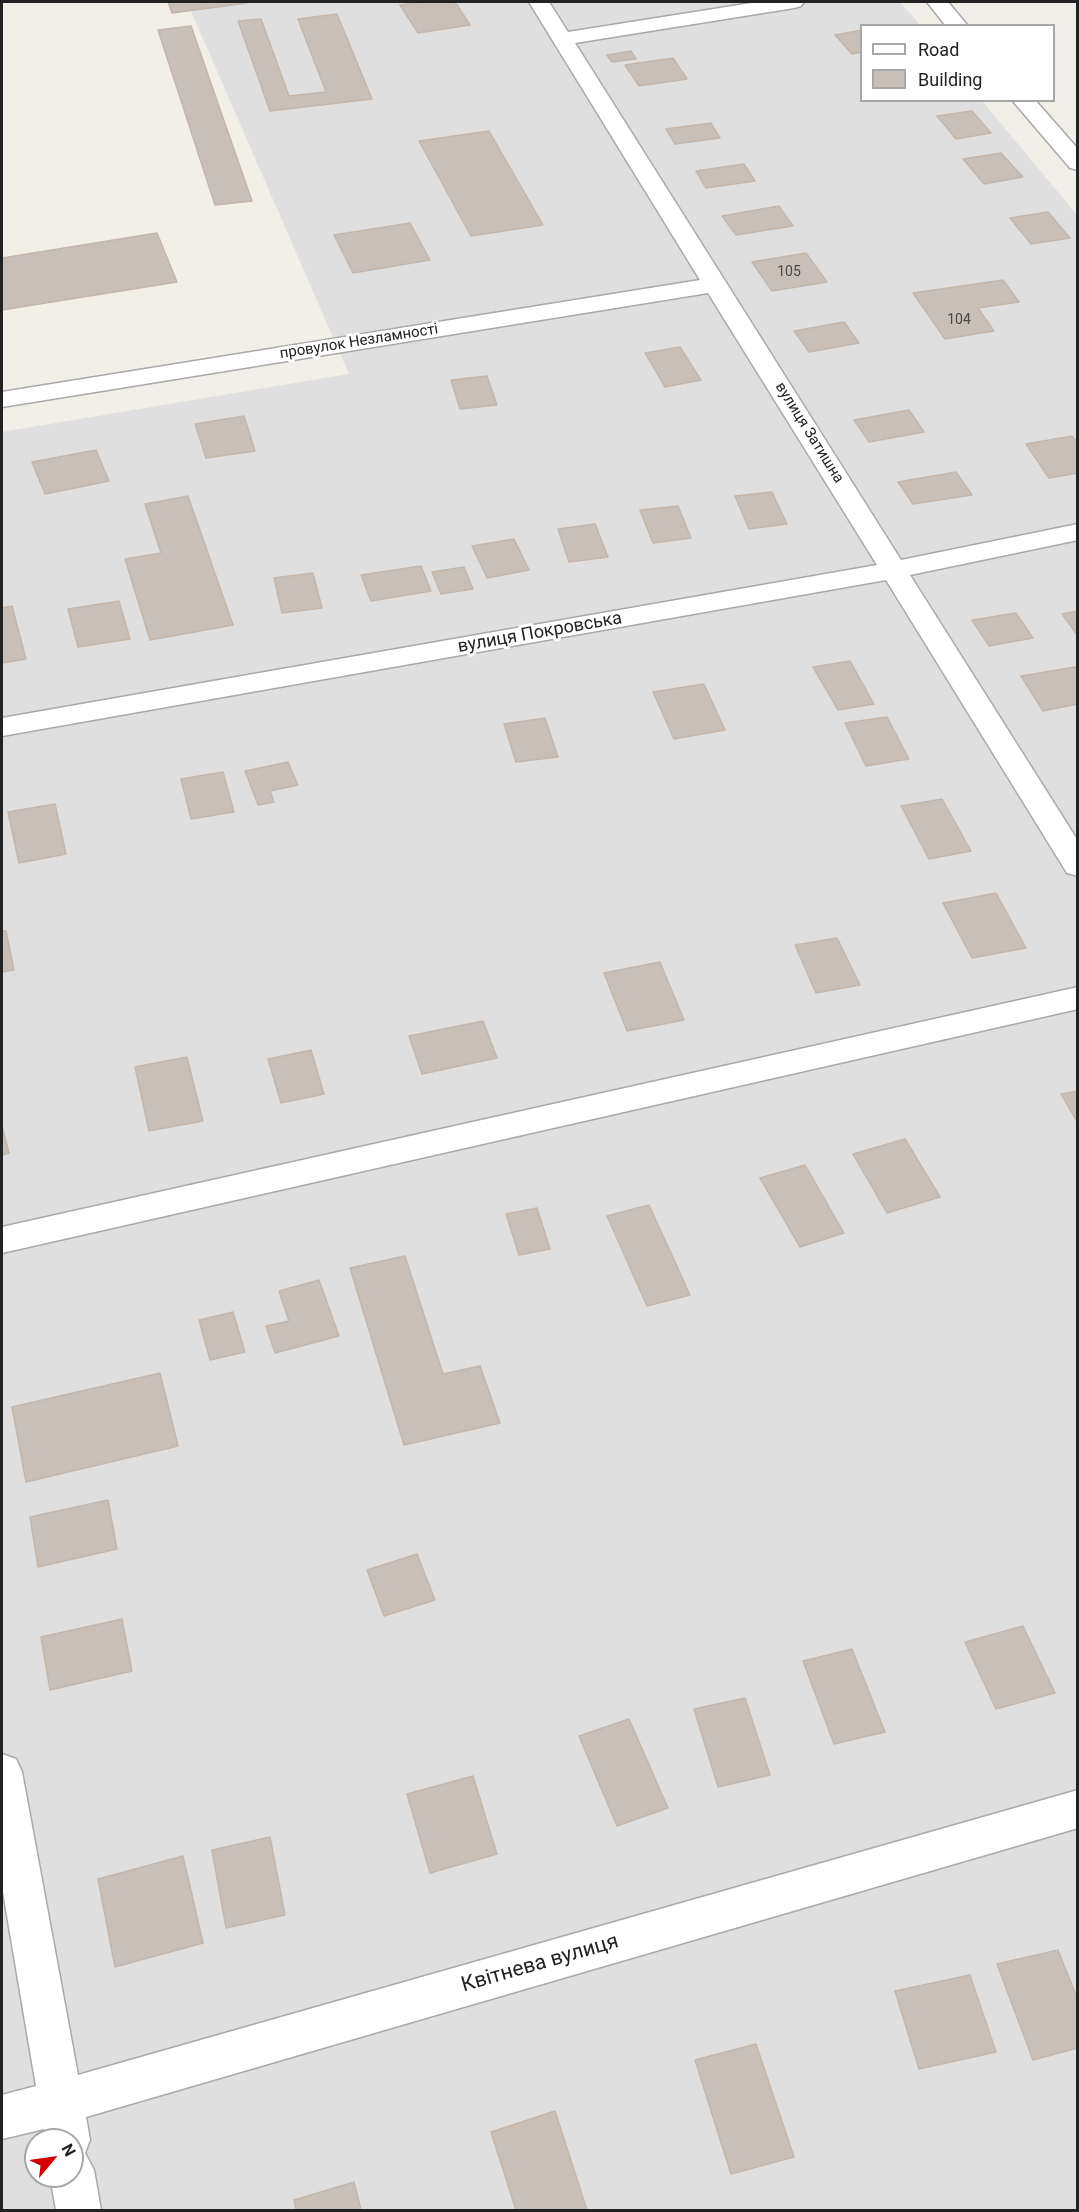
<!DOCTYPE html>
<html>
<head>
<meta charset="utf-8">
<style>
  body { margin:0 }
  #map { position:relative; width:1079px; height:2212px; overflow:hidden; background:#f2efe9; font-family:Roboto,sans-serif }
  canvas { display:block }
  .frame { position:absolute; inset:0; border:3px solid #222; pointer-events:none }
  .legend { position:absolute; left:860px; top:24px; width:195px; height:78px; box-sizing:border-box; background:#fff; border:2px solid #a7a7a7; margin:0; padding:8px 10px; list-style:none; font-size:18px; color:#222 }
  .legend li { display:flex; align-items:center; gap:12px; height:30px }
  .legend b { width:30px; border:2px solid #a7a7a7 }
  .north { position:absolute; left:24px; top:2128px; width:60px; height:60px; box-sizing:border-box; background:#fff; border:2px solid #a7a7a7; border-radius:50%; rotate:61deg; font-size:16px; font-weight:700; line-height:24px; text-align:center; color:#222 }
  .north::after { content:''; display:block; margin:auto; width:21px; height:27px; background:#d40000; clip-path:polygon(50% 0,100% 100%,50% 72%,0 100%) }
</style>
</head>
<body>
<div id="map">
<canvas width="1079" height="2212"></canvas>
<div class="frame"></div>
<ul class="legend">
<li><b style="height:8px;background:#fff"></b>Road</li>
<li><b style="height:16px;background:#c7bfb8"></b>Building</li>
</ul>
<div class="north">N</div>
</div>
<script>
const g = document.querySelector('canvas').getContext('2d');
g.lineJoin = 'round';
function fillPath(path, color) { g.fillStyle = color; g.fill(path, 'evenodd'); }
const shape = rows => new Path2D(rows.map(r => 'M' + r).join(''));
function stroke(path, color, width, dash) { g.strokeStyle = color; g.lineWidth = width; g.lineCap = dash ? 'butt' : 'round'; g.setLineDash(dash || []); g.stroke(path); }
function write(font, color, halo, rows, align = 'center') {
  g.font = font + ' Roboto,sans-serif'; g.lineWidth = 6; g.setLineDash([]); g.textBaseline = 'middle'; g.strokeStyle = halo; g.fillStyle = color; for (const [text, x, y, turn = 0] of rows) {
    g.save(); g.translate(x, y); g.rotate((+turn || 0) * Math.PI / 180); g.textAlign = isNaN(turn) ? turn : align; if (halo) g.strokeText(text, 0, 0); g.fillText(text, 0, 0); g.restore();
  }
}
fillPath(shape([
  [187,2,900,2,920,25,862,26,862,100,982,101,1077,215,1077,2210,2,2210,2,432,349,374],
  [36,2140,72,2140,72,2176,36,2176]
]), '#e0dfdf');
const building = shape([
  [168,2,246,2,247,3,172,13,168,2],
  [422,2,455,2,470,25,418,33,400,5,422,2],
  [337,14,372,99,270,111,238,21,261,19,289,96,326,92,298,19,337,14],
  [191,26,252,201,215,205,158,30,191,26],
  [862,30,862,52,852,54,835,35,862,30],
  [631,51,636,59,612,62,607,55,631,51],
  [673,58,687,79,639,86,625,65,673,58],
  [972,111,991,133,956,139,937,116,972,111],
  [711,123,720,138,675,144,666,129,711,123],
  [489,131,543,225,471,236,419,141,489,131],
  [1001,153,1023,177,984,184,963,159,1001,153],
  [744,164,755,181,706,188,696,171,744,164],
  [779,206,793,226,736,235,722,216,779,206],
  [1048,212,1070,238,1031,244,1010,218,1048,212],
  [410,223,430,260,353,273,334,235,410,223],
  [157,233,177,282,2,310,2,258,157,233],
  [806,253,827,282,772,291,752,262,806,253],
  [1003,280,1019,302,978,308,994,331,945,339,913,293,1003,280],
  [844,322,859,343,809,352,794,331,844,322],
  [680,347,701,380,665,387,645,353,680,347],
  [487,376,497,405,460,409,451,380,487,376],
  [909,410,924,432,869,442,854,420,909,410],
  [244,416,255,451,206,458,195,424,244,416],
  [1072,436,1078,444,1078,473,1049,478,1026,444,1072,436],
  [96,450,109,481,45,494,32,462,96,450],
  [956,472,972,495,913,504,898,482,956,472],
  [772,492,787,524,749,529,735,496,772,492],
  [188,496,233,625,150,640,125,559,161,553,145,504,188,496],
  [678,506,691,538,653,543,640,510,678,506],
  [595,524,608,557,569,562,558,529,595,524],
  [514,539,529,570,487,578,472,546,514,539],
  [421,566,431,591,371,601,361,575,421,566],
  [464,567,473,589,441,594,432,572,464,567],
  [313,573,322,608,282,613,274,578,313,573],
  [119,601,130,639,78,647,68,609,119,601],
  [12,606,26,659,2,663,2,608,12,606],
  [1078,611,1078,636,1062,614,1078,611],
  [1016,613,1033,638,989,646,972,620,1016,613],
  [850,661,874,704,838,710,813,667,850,661],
  [1075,667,1078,671,1078,704,1043,711,1021,676,1075,667],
  [704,684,725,730,674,739,653,692,704,684],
  [887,717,909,759,866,766,845,723,887,717],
  [545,718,558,757,516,762,504,724,545,718],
  [288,762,298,785,270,791,274,802,258,805,245,771,288,762],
  [223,772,234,812,191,819,181,779,223,772],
  [942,799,971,851,929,859,901,806,942,799],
  [55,804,66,854,19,863,8,812,55,804],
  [996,893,1026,948,972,958,943,903,996,893],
  [2,931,6,931,14,970,2,972,2,931],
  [837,938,860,985,816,993,795,945,837,938],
  [660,962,684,1020,627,1031,604,973,660,962],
  [483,1021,497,1058,422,1074,409,1036,483,1021],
  [311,1050,324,1094,281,1103,268,1059,311,1050],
  [187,1057,203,1121,149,1131,135,1067,187,1057],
  [1078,1091,1078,1123,1061,1094,1078,1091],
  [2,1126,9,1153,2,1155,2,1126],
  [905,1139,940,1197,887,1213,853,1154,905,1139],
  [805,1165,844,1233,800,1247,760,1178,805,1165],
  [649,1205,690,1295,647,1306,607,1216,649,1205],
  [537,1208,550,1249,519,1255,506,1214,537,1208],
  [405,1256,443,1374,480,1366,500,1423,404,1445,350,1268,405,1256],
  [319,1280,339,1336,275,1353,266,1326,289,1321,279,1291,319,1280],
  [233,1312,245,1352,210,1360,199,1320,233,1312],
  [160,1373,178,1446,26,1482,12,1407,160,1373],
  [108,1500,117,1549,38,1567,30,1517,108,1500],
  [417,1554,435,1600,384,1616,367,1570,417,1554],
  [122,1619,132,1671,50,1690,41,1637,122,1619],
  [1023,1626,1055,1693,996,1709,965,1642,1023,1626],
  [852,1649,885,1732,834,1744,803,1661,852,1649],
  [745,1698,770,1775,718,1787,694,1709,745,1698],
  [629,1719,668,1808,617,1826,579,1736,629,1719],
  [473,1776,497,1854,430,1873,407,1794,473,1776],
  [270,1837,285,1915,226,1928,212,1850,270,1837],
  [183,1856,203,1943,115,1967,98,1879,183,1856],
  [1058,1950,1078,2000,1078,2048,1033,2060,997,1964,1058,1950],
  [970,1975,996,2052,919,2069,895,1991,970,1975],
  [756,2044,794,2157,731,2174,695,2060,756,2044],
  [555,2111,587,2210,516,2210,491,2132,555,2111],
  [354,2182,361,2210,296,2210,294,2200,354,2182]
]);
fillPath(building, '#c7bfb8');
stroke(building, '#c4b6ab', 1.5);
const street = shape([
  [529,2,549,2,568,32,758,2,804,2,801,6,794,8,575,43,901,560,1078,524,1078,540,910,575,1078,841,1078,876,1067,873,886,580,2,736,2,718,877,565,708,293,2,407,2,392,700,280,529,2],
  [927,2,948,2,968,26,946,26,927,2],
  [1012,100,1035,100,1078,149,1078,170,1070,168,1012,100],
  [1078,987,1078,1009,2,1253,2,1227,1078,987],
  [2,1754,16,1759,22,1772,78,2075,1078,1790,1078,1828,86,2117,90,2140,85,2153,94,2170,101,2210,56,2210,50,2176,72,2176,72,2140,46,2140,44,2129,2,2139,2,2095,36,2086,2,1886,2,1754]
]);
stroke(street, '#a9a9a9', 3);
fillPath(street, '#fff');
write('14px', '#4b4948', null, [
  ["105",789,272],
  ["104",959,320]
]);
write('15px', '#222', '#fff', [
  ["провулок Незламності",359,342,-9],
  ["вулиця Затишна",809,433,58]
]);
write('18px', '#222', '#fff', [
  ["вулиця Покровська",540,633,-10]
]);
write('21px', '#222', '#fff', [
  ["Квітнева вулиця",540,1964,-16]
]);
</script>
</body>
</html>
